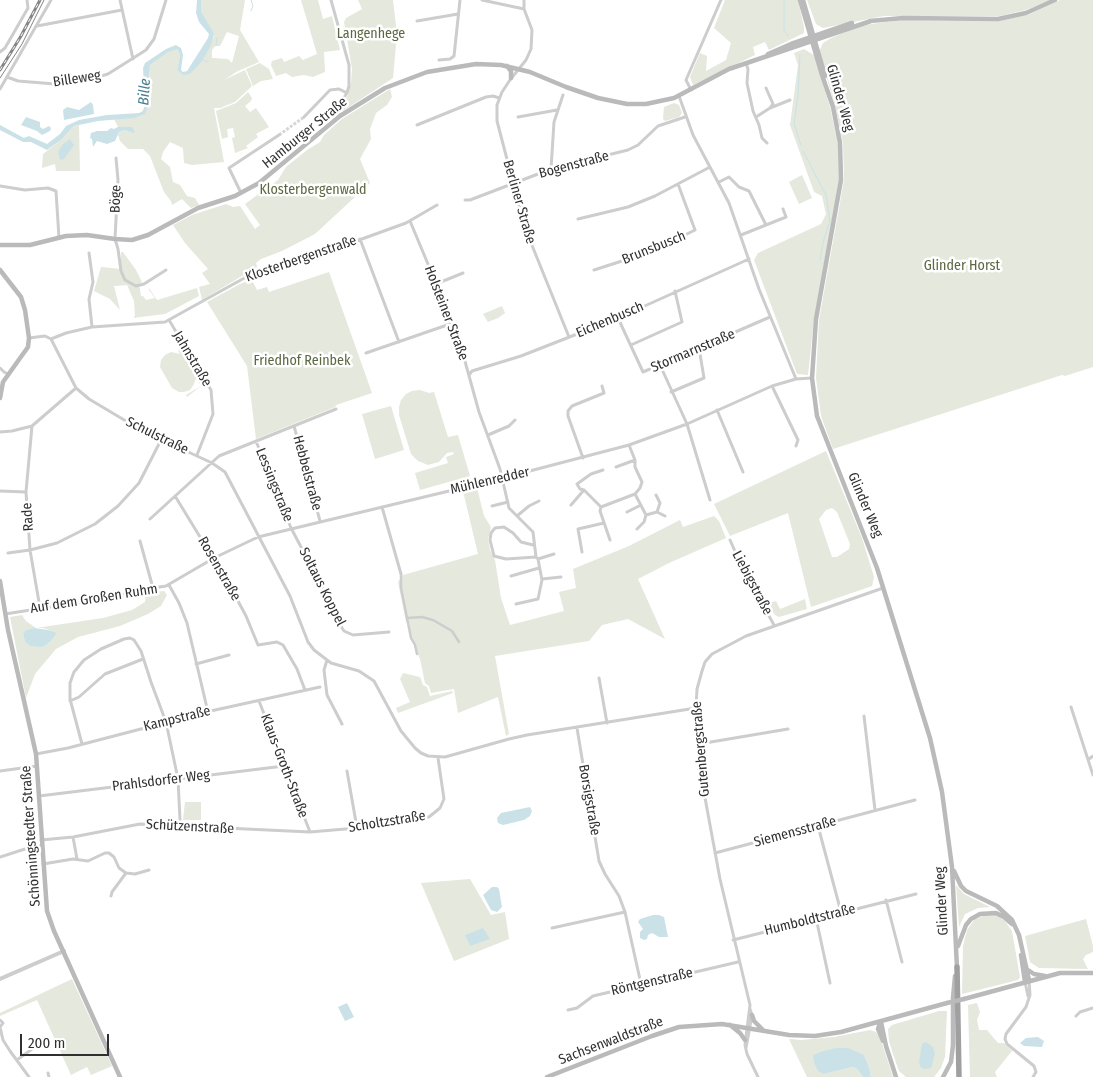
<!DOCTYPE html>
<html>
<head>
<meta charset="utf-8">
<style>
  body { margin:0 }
  #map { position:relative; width:1093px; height:1077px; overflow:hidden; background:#fff; font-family:"Fira Sans Condensed",sans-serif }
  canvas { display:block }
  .scale { position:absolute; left:20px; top:1034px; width:89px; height:22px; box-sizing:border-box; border:2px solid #303030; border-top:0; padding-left:6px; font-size:15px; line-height:18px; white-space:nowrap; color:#303030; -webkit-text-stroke:4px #fff; paint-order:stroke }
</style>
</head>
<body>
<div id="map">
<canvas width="1093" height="1077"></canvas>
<div class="scale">200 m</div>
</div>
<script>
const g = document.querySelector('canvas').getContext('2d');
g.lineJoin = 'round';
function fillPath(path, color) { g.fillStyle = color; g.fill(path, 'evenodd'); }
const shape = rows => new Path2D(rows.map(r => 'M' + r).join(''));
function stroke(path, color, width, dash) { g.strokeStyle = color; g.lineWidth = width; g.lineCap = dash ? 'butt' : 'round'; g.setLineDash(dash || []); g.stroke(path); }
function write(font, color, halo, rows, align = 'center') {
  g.font = font + ' "Fira Sans Condensed",sans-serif'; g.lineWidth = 5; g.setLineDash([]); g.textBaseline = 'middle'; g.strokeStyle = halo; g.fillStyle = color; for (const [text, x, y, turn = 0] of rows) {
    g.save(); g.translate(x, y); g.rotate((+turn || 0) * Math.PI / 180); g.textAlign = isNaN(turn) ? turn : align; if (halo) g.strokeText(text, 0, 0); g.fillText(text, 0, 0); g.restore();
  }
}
fillPath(shape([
  [201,0,245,0,240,30,259,62,238,71,224,80,245,70,252,86,235,102,220,108,214,108,224,162,192,165,184,163,183,148,170,142,163,152,161,159,170,167,173,182,180,185,187,196,195,198,199,205,191,208,182,199,172,205,171,201,164,192,150,156,143,149,128,149,120,141,118,135,119,132,125,130,132,133,132,127,118,127,114,119,140,116,149,98,148,83,150,80,150,65,159,58,172,49,177,49,180,55,177,70,183,75,203,60,214,36,201,11],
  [227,32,239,36,232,63,228,59,212,58,212,50,215,46,220,46],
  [301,0,318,0,323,19,332,16,340,50,324,52,325,72,313,77,304,75,292,77,286,73,276,76,271,65,272,61,282,58,284,62,299,56,303,60,317,54],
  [358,0,393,0,397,34,393,78,343,111,341,106,348,95,351,83,352,69,344,22,346,18,362,9],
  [725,0,798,0,804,27,804,33,769,50,765,42,753,47,755,55,693,85,690,77,700,53,707,56,706,71,726,60,731,43,714,28],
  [807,0,1050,0,1026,10,1000,16,884,16,823,28,816,24],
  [1060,0,1093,0,1093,367,1065,376,1062,375,833,449,821,416,816,378,819,320,844,180,843,143,835,106,819,52,823,43,831,38,857,27,871,24,902,20,998,21,1028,15],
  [804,49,814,55,830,107,838,144,839,180,814,319,808,375,797,374,754,260,758,253,821,224,826,214,822,196,814,192,790,125,798,65,794,53],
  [260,63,269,69,273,79,261,81,253,86,246,69],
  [390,89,392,97,387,105,376,113,370,129,371,139,360,159,370,183,315,234,282,251,261,259,256,263,257,267,202,300,199,287,210,284,202,273,208,269,185,243,173,225,192,215,226,204,233,207,240,206,255,229,260,225,245,204,278,180,286,167,307,150,320,142,324,135,342,119],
  [248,92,252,98,251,101,245,106,250,112,256,108,269,127,256,134,258,137,246,146,248,148,235,153,232,138,235,137,233,128,227,129,228,137,222,139,216,111,236,103],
  [674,103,679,105,682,113,679,117,665,121,663,119,664,107],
  [79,125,80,171,56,171,55,164,42,168,43,154,61,140,74,126],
  [802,175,812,198,799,204,789,182],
  [121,252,123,252,136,270,142,282,139,284,141,296,143,296,146,300,155,298,149,290,149,288,157,300,197,288,199,296,165,314,133,318,135,316,134,301,127,285,114,286,120,310,110,299,94,291,101,267,121,269],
  [329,272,372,393,336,405,335,407,256,439,247,366,207,302,240,284,255,278,253,282,257,290,267,287,269,292],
  [502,306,505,313,498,318,488,322,483,314],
  [180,349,205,387,203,388,201,386,187,397,186,395,201,386,196,378,194,384,190,390,184,392,179,392,172,388,160,367,161,360,165,355,171,352,180,354,178,351],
  [420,390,429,393,434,392,448,437,458,435,470,476,420,490,415,473,448,463,446,457,454,454,453,452,447,453,439,462,428,465,418,461,411,454,399,415,399,407,401,400,406,394,412,391],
  [391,406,404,450,375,459,362,414],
  [826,451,862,538,874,577,872,586,811,607,788,513,730,536,714,504],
  [832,508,837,512,850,544,849,549,837,557,832,557,819,519,826,510],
  [477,488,484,516,491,527,488,539,490,550,495,560,501,598,510,625,564,611,559,592,576,588,573,569,629,546,680,520,683,527,714,516,719,521,726,538,669,563,638,579,665,639,628,619,602,625,589,641,495,656,509,734,506,736,498,697,458,713,454,689,431,693,429,686,425,683,420,659,411,638,409,623,406,622,398,582,403,575,478,554,463,491],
  [164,591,167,595,161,606,148,614,120,626,78,637,56,649,35,674,26,698,10,617,22,615,26,621,36,628,103,618,132,610,145,602,146,593],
  [34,628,43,628,55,632,50,642,43,647,25,642,23,634],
  [805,599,807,609,779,617,775,615,768,604,776,601,780,609],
  [403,673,420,677,423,685,427,687,430,696,452,691,453,693,398,713,396,708,410,702,400,679],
  [185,802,201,802,201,820,183,820],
  [470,879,491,915,505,912,509,939,454,961,421,883],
  [956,885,964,894,990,907,978,908,965,914,959,927],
  [986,915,997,915,1005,921,1012,931,1020,977,1018,980,962,994,963,946,967,930,975,919],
  [1086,919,1093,946,1093,952,1086,955,1083,959,1088,969,1039,968,1030,962,1025,936],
  [72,979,112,1066,91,1075,87,1067,71,1075,37,1000,0,1016,0,1013],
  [977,1003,980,1012,977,1020,979,1030,987,1030,998,1043,1004,1043,1012,1051,995,1072,997,1077,970,1077,968,1005],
  [939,1011,947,1011,945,1057,941,1068,934,1077,906,1077,899,1071,893,1054,889,1041,888,1029,892,1025],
  [870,1030,876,1032,880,1037,893,1077,871,1077,869,1067,864,1055,824,1074,853,1067,857,1069,863,1077,807,1077,789,1039,801,1040,834,1037]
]), '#e5e8dc');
fillPath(shape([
  [197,0,201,0,201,11,214,34,211,45,203,60,190,74,183,75,177,70,180,55,177,49,168,52,150,65,148,106,145,114,134,118,98,121,74,126,61,140,47,150,31,142,23,142,0,130,0,125,24,138,29,136,47,144,60,134,66,126,79,120,107,115,139,113,143,111,145,106,143,68,145,63,166,49,176,45,181,48,183,55,181,70,183,72,187,71,208,38,209,34,199,22,196,13],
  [91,102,93,105,94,114,64,120,63,110,67,107,79,110],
  [26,117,40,122,40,127,43,129,49,126,51,128,50,131,42,135,37,131,21,125],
  [118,127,132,127,135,132,132,133,125,130,119,132,115,141,107,144,97,141,93,147,92,139,90,138,91,133,97,131,107,131,111,128,114,129],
  [70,139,74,145,64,159,60,160,58,152,62,145],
  [34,628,48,630,55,632,56,634,50,642,43,647,31,646,25,642,23,634,25,631],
  [530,807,532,811,530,816,524,820,503,825,498,823,497,818,501,813],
  [492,887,497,887,499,889,502,907,497,912,491,910,483,895],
  [653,915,659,915,664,917,668,937,659,937,652,933,648,935,647,939,644,940,640,938,640,932,643,929,638,922,640,919],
  [483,928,490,939,470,946,465,935],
  [347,1003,354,1017,345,1021,338,1007],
  [1038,1037,1044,1041,1042,1047,1024,1046,1020,1043,1026,1038],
  [926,1042,933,1047,935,1054,931,1068,924,1069,920,1066,919,1062,922,1044],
  [836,1048,848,1048,864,1055,869,1067,871,1077,863,1077,857,1069,853,1067,824,1074,818,1071,814,1062,813,1055,824,1051]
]), '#cae2e7');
stroke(shape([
  [251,0,253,6,251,11],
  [784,0,784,30,788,36],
  [216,46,217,38],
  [800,55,798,95,794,124,801,145],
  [203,60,208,62],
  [803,151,826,195,830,221,824,239,820,260]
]), '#cae2e7', 1);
stroke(shape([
  [279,135,304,117]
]), '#d6d6d6', 3, [3, 1.5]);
stroke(shape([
  [401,574,401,588,411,638,415,645,417,654],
  [407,618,422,617,433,620,452,631,459,642]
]), '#cdcdcd', 2.5);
stroke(shape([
  [120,0,133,59],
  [331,0,349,65,349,86,347,93,336,109,340,116],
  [482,0,524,9],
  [524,0,524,9,532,30,531,49,526,60,510,80,502,92,497,105,497,121,525,228,569,337],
  [417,21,458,14],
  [37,26,122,10],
  [0,52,5,48,28,8,27,0],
  [439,60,450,59,454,56,460,0],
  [746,63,748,69,747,83,753,111,759,125,762,138,767,143],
  [7,77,18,81,55,84,91,79,108,74,146,50,154,39,166,0],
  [766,88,773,104,770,108],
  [0,89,51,0],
  [691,90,686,80,721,0],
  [679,96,693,135,729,203,759,289,796,379],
  [304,117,330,90,339,89,347,93],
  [518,117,557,110],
  [756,117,770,108,790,100],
  [417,125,486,97,493,96,499,98],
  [116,158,118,180,115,239,118,249,121,271,125,280,136,286,144,284,166,270],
  [551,169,554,122,563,95],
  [719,182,729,177,739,187,749,191,766,225,741,235],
  [0,186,25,190,48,188,56,191,59,238],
  [241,193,229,168,279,135],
  [465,200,470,200,551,169,628,150,638,145,658,126,685,117],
  [578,219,628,207,655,196,710,167],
  [410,221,458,336,479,412,500,469,509,508,533,532,536,557,538,559,542,580,538,599,516,604],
  [766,225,786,217,783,209],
  [360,239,399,342],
  [89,253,93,282,89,299,92,327],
  [594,270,653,251,695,230,678,184],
  [436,284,463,273],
  [618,318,643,372,770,317],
  [169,320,211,390,213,414,197,455],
  [29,338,45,336,51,339],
  [51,339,76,388,89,399,141,430,212,463,225,472,290,596,308,642,314,650,331,663,359,671,374,681,401,731,415,748,421,753,428,756,445,757,509,739,527,735,696,708],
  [51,339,66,333,92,327,165,322,248,276,326,252,406,223,437,205],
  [631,345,682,322,675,291],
  [366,353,453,323],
  [660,365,687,424,710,500],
  [0,368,4,372,8,374],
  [469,375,472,371,521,356,618,318,749,259],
  [772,386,798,440,796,446],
  [671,392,704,378,699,348],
  [717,410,743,472],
  [32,426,26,492,30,550,40,608],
  [294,426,320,521],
  [0,432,12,431,32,426,76,388],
  [488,435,509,426,515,420],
  [256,441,291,528,328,598,342,628,344,631,353,635,389,632],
  [583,458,568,416,568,411,572,406,604,393,602,386],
  [616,467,635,460],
  [0,491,26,492],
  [635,494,646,515,657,512],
  [656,495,660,503,657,512,665,516],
  [175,496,230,586,246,616,258,645,277,642,283,645,297,669,305,690],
  [571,505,584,490],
  [492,506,508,502],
  [382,507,401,574],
  [601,507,584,490,580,489,577,484,591,474,603,470],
  [627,512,641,505],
  [517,516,529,506,539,501],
  [150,519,219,456,336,409],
  [637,529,644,522,646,515],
  [610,540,600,511,601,507,635,494,640,488,642,482,635,467,635,460,629,445],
  [730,540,742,567,774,625],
  [140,541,153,588],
  [533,545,521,542,513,533,504,527,495,528,491,533,490,540,494,556,506,559,536,557],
  [582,552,578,529,604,523],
  [8,553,30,550,57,543,95,524,118,506,139,483,161,440],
  [538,559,554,554],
  [511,576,539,568],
  [542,579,561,577],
  [169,585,179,603,187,623,207,708,206,712],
  [5,614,95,600,147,589,166,586,214,558,258,537,503,478,629,445,687,424,772,386,796,379,812,378],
  [327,660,324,670,327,695,342,724],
  [196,664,229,655],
  [599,678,607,723],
  [70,701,79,697,105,674,143,659],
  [259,701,310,832],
  [1071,707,1093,775],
  [864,716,875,810],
  [577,728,599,861,605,874,619,896,625,912,641,984],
  [82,744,70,699,70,683,74,672,84,660,101,649,124,639,130,638,134,640,141,651,151,682,166,722,178,779,180,820],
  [699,744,788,729],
  [36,754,68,748,206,712,320,687],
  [1089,759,1093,756],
  [0,771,37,766],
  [347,771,357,828],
  [39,796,284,766],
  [818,826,841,912],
  [73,837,77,859],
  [41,840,73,837,140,824,310,832,357,828,429,817,440,808,444,799,438,758],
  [715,853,915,800],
  [0,857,28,848,41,846],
  [43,864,73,859,88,861,105,853,109,853,114,857,119,868,126,873,135,874,149,870],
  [111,896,112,892,126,873],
  [886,900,902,962],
  [816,918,830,983],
  [552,928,625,912],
  [733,940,916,894],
  [1029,980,1030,995,1026,1007,1006,1034,1005,1039,1007,1044,1034,1066,1036,1072,1033,1077],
  [1025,982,1028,996],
  [568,1010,577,1008,593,996,738,962],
  [1076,1016,1080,1012,1093,1008],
  [0,1020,3,1023,0,1027],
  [0,1027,3,1040,10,1051,29,1077],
  [746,1048,752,1015,750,1009],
  [17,1060,32,1049],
  [48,1073,49,1077],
  [758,1077,747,1054,745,1045,750,1005,720,879,703,787,696,708,697,689,702,671,705,662,712,654,746,636,883,588]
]), '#cdcdcd', 3);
stroke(shape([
  [0,979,64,951]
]), '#cdcdcd', 4);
stroke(shape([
  [800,0,822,75,833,107,840,143,841,180,816,319,812,378,817,416,877,568,930,738,942,792,952,867,957,968],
  [803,0,825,76],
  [870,21,903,18,998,19,1026,13,1055,0],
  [768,54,791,44,852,23],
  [507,66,511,71,511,78],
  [0,245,30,245,66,236,87,235,115,239,132,240,148,235,198,208,235,196,259,183,340,116,385,88,427,72,476,64,501,65,530,72,566,87,598,98,627,104,646,104,674,98,729,69,871,21],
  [0,270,21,297,25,310,29,338,28,347,3,382,0,398],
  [0,581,8,630,36,754,47,911,54,931,120,1077],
  [954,871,961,886,966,891,997,906,1012,920,1019,935,1029,980],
  [958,946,966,925,971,919,980,914,996,913,1004,917,1012,924],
  [1021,955,1025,982],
  [1028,970,1034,974,1045,976],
  [964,999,1060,973,1093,973],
  [752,1015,754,1021,763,1030],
  [881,1022,886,1046,896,1077],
  [880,1023,878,1029,883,1041],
  [730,1025,740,1033,745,1040],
  [547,1077,652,1036,679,1027,722,1024,789,1035,815,1036,841,1032,947,1003],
  [943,1077,951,1062,953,1045,953,998,955,976]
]), '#bababa', 4.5);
stroke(shape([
  [957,967,959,1077]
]), '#a0a0a0', 5.5);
stroke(shape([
  [0,78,22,44,44,0]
]), '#858585', 1);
const rail = shape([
  [0,70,21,36,40,0]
]);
stroke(rail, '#858585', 3);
stroke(rail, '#fff', 1, [4]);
stroke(shape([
  [947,1003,964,999]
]), '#bababa', 4.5);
write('14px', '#5b6841', '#fff', [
  ["Langenhege",371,34],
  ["Klosterbergenwald",313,190],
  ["Glinder Horst",962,266],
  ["Friedhof Reinbek",302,361]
]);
write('14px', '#303030', '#fff', [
  ["Billeweg",77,79,-9],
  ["Glinder Weg",840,98,74],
  ["Hamburger Straße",305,133,-39],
  ["Bogenstraße",574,165,-15],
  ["Böge",116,199,-88],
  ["Berliner Straße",519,202,74],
  ["Brunsbusch",654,248,-22],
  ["Klosterbergenstraße",301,259,-19],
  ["Holsteiner Straße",446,313,69],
  ["Eichenbusch",610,320,-23],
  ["Stormarnstraße",693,351,-23],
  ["Jahnstraße",192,359,59],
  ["Schulstraße",157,436,26],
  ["Hebbelstraße",307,473,75],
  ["Mühlenredder",490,481,-13],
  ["Lessingstraße",274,485,68],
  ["Glinder Weg",865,505,67],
  ["Rade",28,517,-94],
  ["Rosenstraße",219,569,60],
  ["Liebigstraße",752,583,62],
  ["Soltaus Koppel",322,587,63],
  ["Auf dem Großen Ruhm",94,599,-9],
  ["Kampstraße",177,719,-14],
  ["Gutenbergstraße",701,749,-95],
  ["Klaus-Groth-Straße",284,766,69],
  ["Prahlsdorfer Weg",161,781,-7],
  ["Borsigstraße",589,800,80],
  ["Scholtzstraße",387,822,-9],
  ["Schützenstraße",190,827,3],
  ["Siemensstraße",795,832,-15],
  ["Schönningstedter Straße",31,836,-94],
  ["Glinder Weg",942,901,-93],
  ["Humboldtstraße",810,920,-14],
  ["Röntgenstraße",652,982,-13],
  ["Sachsenwaldstraße",611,1041,-21]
]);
write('italic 15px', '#457e8b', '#fff', [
  ["Bille",145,92,-86]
]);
</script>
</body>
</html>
